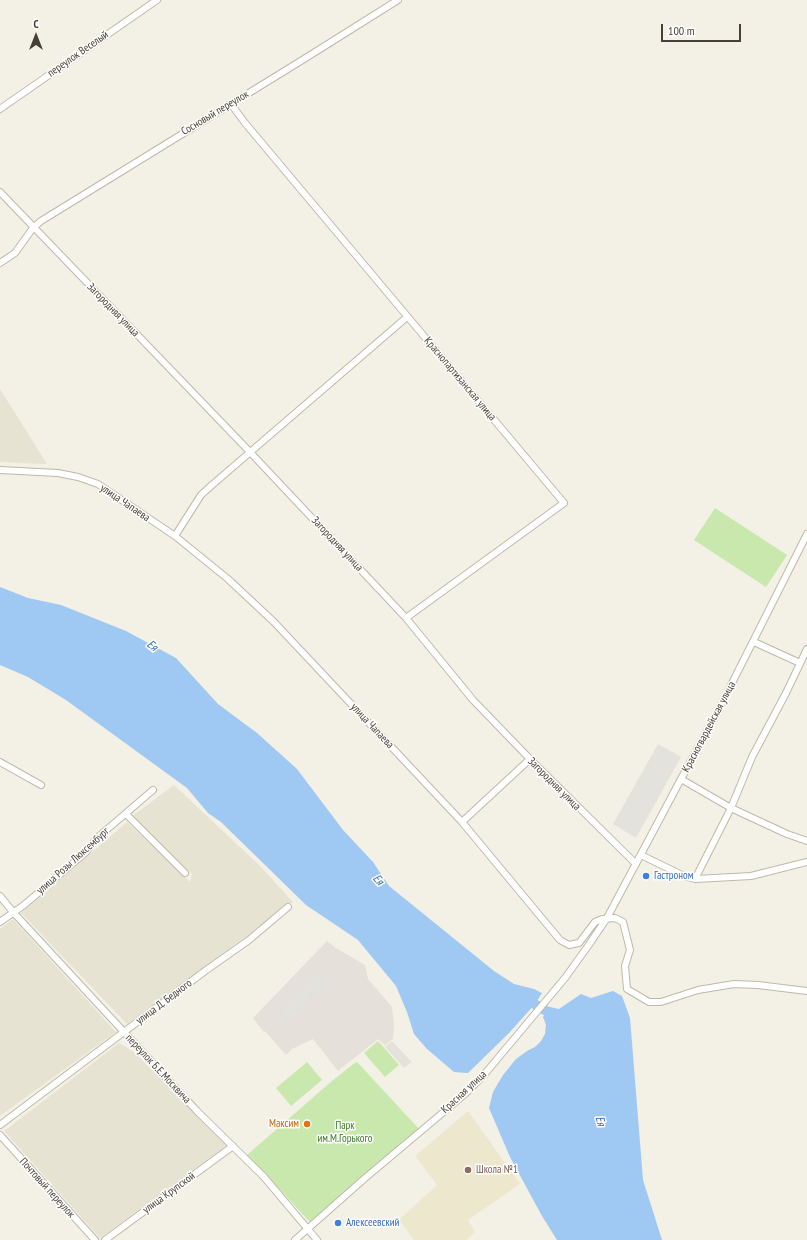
<!DOCTYPE html>
<html>
<head>
<meta charset="utf-8">
<style>
  body { margin:0 }
  #map { position:relative; width:807px; height:1240px; overflow:hidden; background:#f3f0e5; font-family:"PT Sans Narrow",sans-serif }
  canvas { display:block }
  .north { position:absolute; left:16px; top:16px; width:40px; height:40px; -webkit-text-stroke:3px #fff; paint-order:stroke; rotate:0deg; font-size:11px; font-weight:700; line-height:16px; text-align:center; color:#464134 }
  .north::after { content:''; display:block; margin:auto; width:14px; height:18px; background:#464134; clip-path:polygon(50% 0,100% 100%,50% 72%,0 100%) }
  .scale { position:absolute; left:661px; top:24px; width:80px; height:18px; box-sizing:border-box; border:2px solid #464134; border-top:0; padding-left:5px; font-size:12px; line-height:14px; white-space:nowrap; color:#464134; -webkit-text-stroke:3px #fff; paint-order:stroke }
</style>
</head>
<body>
<div id="map">
<canvas width="807" height="1240"></canvas>
<div class="north">С</div>
<div class="scale">100 m</div>
</div>
<script>
const g = document.querySelector('canvas').getContext('2d');
g.lineJoin = 'round';
function fillPath(path, color) { g.fillStyle = color; g.fill(path, 'evenodd'); }
const shape = rows => new Path2D(rows.map(r => 'M' + r).join(''));
function stroke(path, color, width, dash) { g.strokeStyle = color; g.lineWidth = width; g.lineCap = dash ? 'butt' : 'round'; g.setLineDash(dash || []); g.stroke(path); }
function write(font, color, halo, rows, align = 'center') {
  g.font = font + ' "PT Sans Narrow",sans-serif'; g.lineWidth = 3; g.setLineDash([]); g.textBaseline = 'middle'; g.strokeStyle = halo; g.fillStyle = color; for (const [text, x, y, turn = 0] of rows) {
    g.save(); g.translate(x, y); g.rotate((+turn || 0) * Math.PI / 180); g.textAlign = isNaN(turn) ? turn : align; if (halo) g.strokeText(text, 0, 0); g.fillText(text, 0, 0); g.restore();
  }
}
fillPath(shape([
  [0,389,47,464,0,462],
  [174,785,260,866,293,902,127,1024,21,913,127,822,190,882,192,874,131,817],
  [13,919,116,1032,0,1116,0,929],
  [119,1043,134,1052,227,1145,100,1238,4,1131]
]), '#e7e3d3');
fillPath(shape([
  [327,941,336,948,365,965,368,979,392,1007,394,1025,393,1039,385,1045,378,1039,338,1071,313,1039,292,1049,286,1055,266,1032,263,1031,253,1018]
]), '#e5e1da');
fillPath(shape([
  [468,1111,520,1184,468,1220,475,1232,467,1240,414,1240,399,1220,437,1185,415,1156]
]), '#ede7ce');
fillPath(shape([
  [715,508,787,555,766,587,694,540],
  [378,1041,399,1065,385,1077,364,1053],
  [307,1062,322,1080,291,1106,276,1088],
  [357,1062,420,1130,310,1222,247,1155,332,1081,352,1065]
]), '#c8e8ad');
fillPath(shape([
  [658,744,681,757,636,838,613,824],
  [317,974,327,983,315,995,311,992,307,997,310,1000,291,1020,281,1010],
  [392,1041,412,1062,404,1068,385,1047]
]), '#e4e2dd');
fillPath(shape([
  [0,587,28,598,61,605,126,631,176,658,218,704,257,733,297,769,343,830,373,862,389,886,494,971,514,984,534,989,542,993,535,1004,509,1033,468,1073,454,1072,427,1049,414,1034,407,1012,396,986,358,940,306,905,221,822,208,813,187,788,66,700,28,677,0,665],
  [613,991,622,996,630,1018,643,1180,662,1240,557,1240,542,1216,510,1157,489,1108,493,1092,503,1075,516,1059,527,1051,535,1047,541,1041,545,1034,546,1025,543,1017,550,1007,559,1009,581,994,591,998]
]), '#9fc8f2');
stroke(shape([
  [523,999,526,999,548,1012,558,1016,559,1018]
]), '#9fc8f2', 10);
const minor = shape([
  [231,104,245,123,564,503,406,618],
  [0,109,157,0],
  [0,192,250,452,406,618,473,700,530,759,636,864],
  [0,263,15,253,33,228,41,221,304,59,398,0],
  [0,470,58,473,78,477,98,484,175,536,228,579,274,622,462,822,560,940,569,945,579,943,595,922,602,919,615,918,623,922,630,950,625,966,627,989,649,1002,661,1002,698,990,734,984,758,985,807,991],
  [175,536,201,495,212,485,407,317],
  [754,642,800,663],
  [0,762,41,785],
  [681,779,731,808,787,834,807,841],
  [126,814,185,873],
  [462,822,530,759],
  [641,855,684,876,695,879,751,876,807,862],
  [695,879,731,808,752,757,786,693,807,649],
  [0,896,13,912,124,1032,197,1111,264,1177,317,1240],
  [0,922,24,905,86,852,97,838,153,790],
  [0,1125,205,971,249,940,288,907],
  [0,1135,95,1240],
  [105,1240,233,1146],
  [295,1240,364,1179,465,1094,483,1076,565,978,588,946,607,918,681,779,717,713,807,534]
]);
stroke(minor, '#bfb9a7', 8);
stroke(minor, '#fff', 6);
for (const [x, y, r, color] of [
  [646,876,4,"#3f7fe0"],
  [307,1124,4,"#e8710a"],
  [468,1170,4,"#8d6e63"],
  [338,1223,4,"#3f7fe0"]
]) { const dot = new Path2D(); dot.arc(x, y, r, 0, 2 * Math.PI); g.fillStyle = color; g.fill(dot); stroke(dot, '#fff', 1.5); }
write('11px', '#464134', '#fff', [
  ["переулок Веселый",78,54,-35],
  ["Сосновый переулок",215,113,-31],
  ["Загородняя улица",113,310,46],
  ["Краснопартизанская улица",460,379,50],
  ["улица Чапаева",125,503,34],
  ["Загородняя улица",337,544,47],
  ["улица Чапаева",372,726,47],
  ["Красногвардейская улица",709,727,-62],
  ["Загородняя улица",554,784,45],
  ["улица Розы Люксембург",73,861,-42],
  ["улица Д. Бедного",164,1002,-37],
  ["переулок Б.Е.Москвича",158,1069,47],
  ["Красная улица",464,1092,-43],
  ["Почтовый переулок",47,1188,48],
  ["улица Крупской",169,1193,-36]
]);
write('11px', '#366cbe', '#fff', [
  ["Гастроном",654,876],
  ["Алексеевский",346,1223]
], 'left');
write('11px', '#c56008', '#fff', [
  ["Максим",299,1124]
], 'right');
write('11px', '#3d7827', '#fff', [
  ["Парк",345,1126],
  ["им.М.Горького",345,1139]
]);
write('11px', '#785e54', '#fff', [
  ["Школа №1",476,1170]
], 'left');
write('italic 12px', '#2b6db4', '#fff', [
  ["Ея",152,646,39],
  ["Ея",378,880,48],
  ["Ея",600,1121,75]
]);
</script>
</body>
</html>
